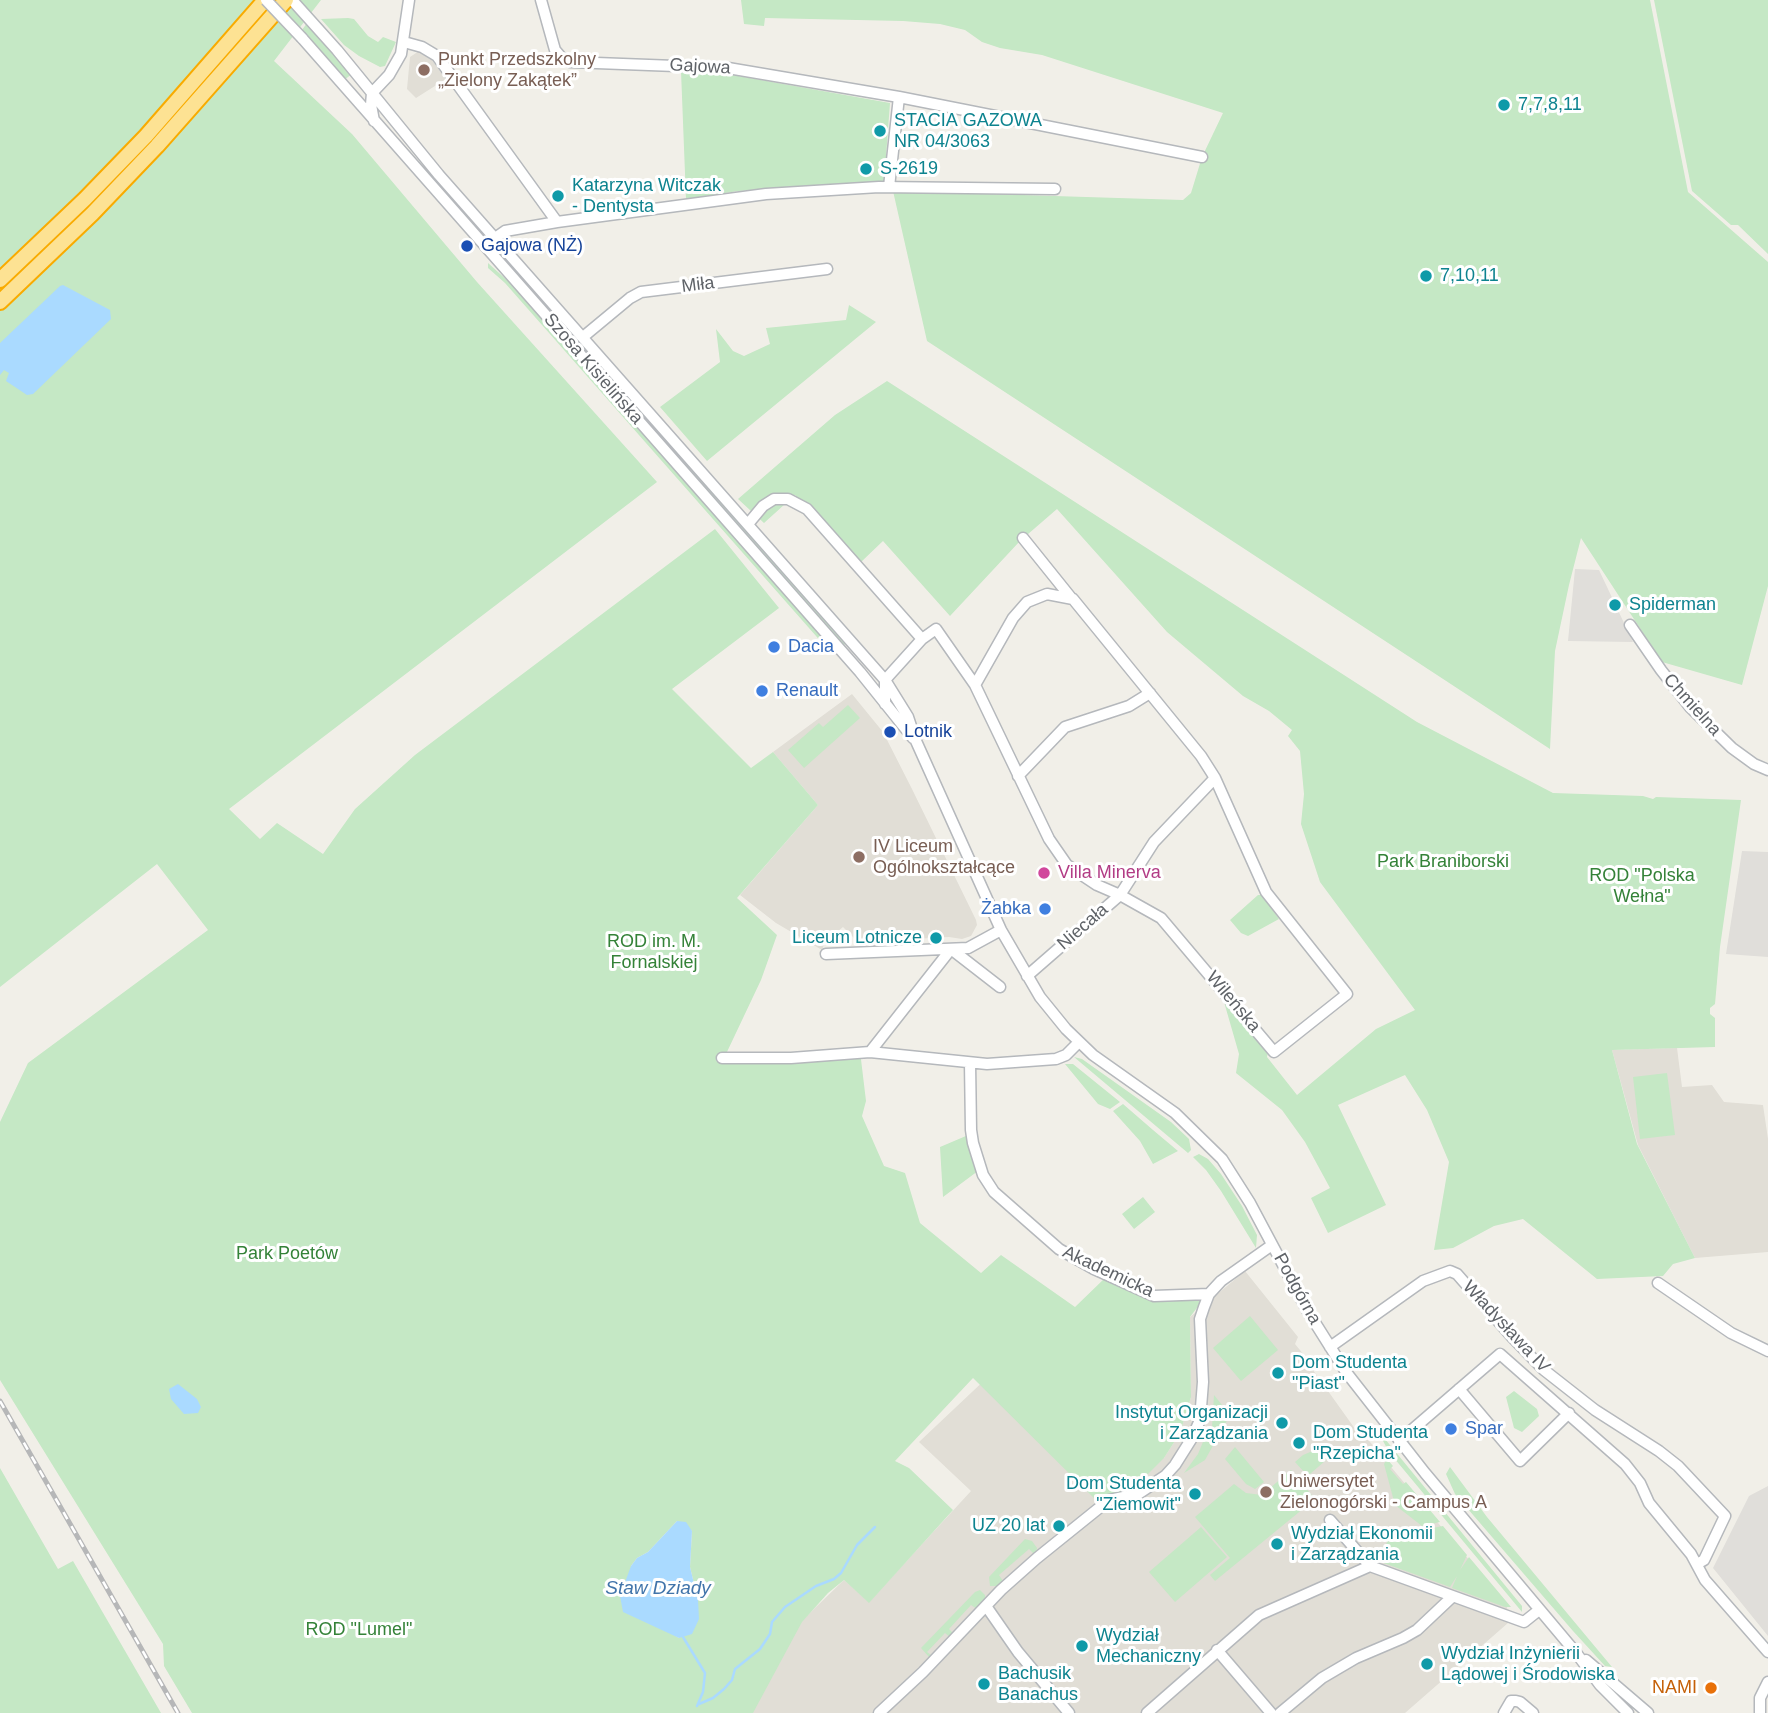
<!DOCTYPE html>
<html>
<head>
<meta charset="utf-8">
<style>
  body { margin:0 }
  canvas { display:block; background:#f1efe8 }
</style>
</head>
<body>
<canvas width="1768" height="1713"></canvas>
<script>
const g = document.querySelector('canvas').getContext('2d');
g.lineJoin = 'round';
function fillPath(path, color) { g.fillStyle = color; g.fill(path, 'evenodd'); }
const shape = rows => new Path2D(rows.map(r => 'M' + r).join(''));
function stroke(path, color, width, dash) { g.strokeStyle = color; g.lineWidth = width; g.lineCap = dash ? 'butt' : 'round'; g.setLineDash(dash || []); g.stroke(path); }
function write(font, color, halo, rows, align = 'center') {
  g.font = font + ' Helvetica,sans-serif'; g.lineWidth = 6; g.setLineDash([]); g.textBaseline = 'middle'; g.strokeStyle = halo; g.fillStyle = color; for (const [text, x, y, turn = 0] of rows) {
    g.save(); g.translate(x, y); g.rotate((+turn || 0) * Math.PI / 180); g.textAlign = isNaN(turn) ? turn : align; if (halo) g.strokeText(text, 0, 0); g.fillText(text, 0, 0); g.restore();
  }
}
fillPath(shape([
  [1575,569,1599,570,1633,642,1568,641],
  [1742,851,1768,852,1768,957,1726,954],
  [1768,1486,1768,1636,1713,1568,1749,1496]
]), '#e0deda');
fillPath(shape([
  [419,51,428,55,446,79,416,98,407,89,410,57],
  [852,694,883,732,912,789,976,920,977,925,971,936,962,939,949,937,897,940,897,946,871,948,862,946,843,927,825,942,822,950,776,923,740,895,818,805,773,752],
  [1677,1048,1682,1087,1712,1085,1724,1102,1763,1105,1768,1139,1768,1252,1695,1258,1638,1145,1612,1050],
  [1245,1271,1298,1337,1295,1344,1309,1361,1308,1363,1358,1433,1365,1436,1507,1605,1508,1623,1405,1713,706,1713,844,1580,869,1602,971,1491,919,1442,990,1375,1164,1458,1180,1433,1191,1397,1190,1317]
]), '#e1ded6');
fillPath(shape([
  [0,0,321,0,274,61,352,134,477,282,657,482,229,809,260,839,277,823,323,854,355,809,415,755,715,529,779,608,672,689,751,768,773,752,818,805,737,898,777,935,761,980,726,1054,860,1051,866,1101,862,1116,884,1166,905,1173,920,1223,981,1273,1001,1255,1075,1307,1105,1278,1157,1299,1206,1296,1190,1317,1191,1397,1180,1433,1164,1458,1140,1482,1117,1493,1102,1506,973,1378,895,1461,909,1468,953,1510,869,1603,844,1580,828,1593,802,1622,753,1713,192,1713,164,1666,163,1644,0,1380,0,1122,28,1063,208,930,157,864,0,987],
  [677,1521,692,1531,690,1567,698,1600,679,1638,665,1630,631,1566,637,1558,648,1552],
  [741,0,1650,0,1688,192,1768,262,1768,586,1742,685,1662,662,1581,538,1569,585,1555,651,1550,749,927,341,893,191,1183,200,1191,193,1202,157,1223,113,1042,55,1000,48,982,42,965,30,940,24,903,21,765,18,764,26,744,24],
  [1654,0,1768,0,1768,254,1738,225,1731,225,1692,191],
  [348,18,354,19,368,36,378,42,383,37,396,42,385,66,380,67,359,56,344,45,321,19],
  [307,23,352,74,344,80,334,68,302,30],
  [681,71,727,74,890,103,884,183,738,191,686,199],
  [431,177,435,182,438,181,846,644,843,645,839,641],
  [488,263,509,282,836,652,831,653,505,283,488,268],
  [849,305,876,322,707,461,660,407,720,362,716,329,733,351,744,356,770,344,766,328,846,320],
  [887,381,1417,722,1553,793,1643,796,1653,799,1656,797,1741,800,1720,947,1715,1004,1710,1008,1710,1014,1715,1018,1715,1047,1612,1050,1637,1144,1695,1258,1673,1264,1663,1276,1597,1279,1523,1219,1494,1226,1453,1248,1434,1250,1449,1162,1427,1110,1405,1075,1338,1105,1386,1205,1328,1233,1311,1198,1330,1188,1305,1142,1282,1110,1236,1073,1239,1054,1222,995,1268,1052,1267,1057,1297,1095,1376,1029,1415,1010,1320,882,1301,824,1304,794,1300,751,1288,736,1292,730,1269,711,1243,696,1167,632,1057,509,1020,541,950,616,883,541,861,562,795,495,764,523,738,499,835,415],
  [848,705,860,718,804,768,788,750,819,723,823,727],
  [1258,895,1262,895,1279,919,1248,936,1241,933,1230,920],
  [1074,1057,1082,1059,1171,1122,1189,1139,1191,1150,1188,1153],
  [1065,1064,1073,1064,1120,1102,1110,1109,1098,1104],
  [1667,1073,1675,1135,1640,1139,1633,1077],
  [1123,1104,1153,1130,1178,1151,1153,1164,1140,1141,1113,1111],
  [973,1133,982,1168,943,1197,940,1147],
  [1199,1154,1208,1159,1221,1174,1242,1206,1257,1235,1256,1248,1221,1191,1206,1170,1193,1157],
  [1143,1197,1155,1212,1134,1229,1122,1214],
  [1250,1316,1278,1350,1241,1381,1213,1348],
  [1514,1391,1537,1409,1539,1416,1522,1432,1514,1428,1506,1397],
  [1214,1395,1230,1415,1205,1460,1184,1473,1198,1454,1207,1432,1212,1427],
  [1376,1428,1522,1606,1522,1612,1389,1452],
  [1235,1447,1264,1482,1255,1489,1246,1484,1225,1459],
  [1320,1448,1328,1449,1333,1454,1310,1474,1305,1473,1295,1462,1303,1455],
  [1387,1459,1393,1466,1390,1469,1403,1484,1406,1482,1440,1522,1422,1526,1395,1505,1384,1464],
  [1450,1467,1487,1517,1612,1667,1605,1666,1573,1631,1455,1494,1446,1474],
  [0,1468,58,1569,73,1561,161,1713,0,1713],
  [1291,1470,1315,1499,1215,1581,1210,1575,1230,1558,1195,1517,1234,1484,1246,1493,1262,1495],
  [1443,1526,1467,1555,1460,1570,1469,1557,1511,1607,1505,1607,1452,1588,1457,1576,1450,1587,1378,1561,1390,1536],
  [1201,1527,1227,1557,1175,1602,1149,1572],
  [1025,1539,1032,1541,1037,1548,1036,1553,1033,1553,1029,1549,999,1575,1003,1581,998,1586,990,1586,989,1577],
  [980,1590,985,1595,985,1601,977,1609,971,1605,949,1629,953,1633,950,1637,945,1633,927,1652,931,1655,929,1657,921,1648,975,1592]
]), '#c5e8c5');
fillPath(shape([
  [63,285,110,310,111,319,33,394,27,395,6,381,9,373,4,370,0,375,0,343,60,286],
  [178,1384,197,1399,201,1407,198,1413,184,1414,171,1399,169,1389],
  [677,1521,686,1522,692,1531,690,1567,698,1600,699,1619,692,1634,679,1638,623,1612,620,1596,631,1566,637,1558,648,1552]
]), '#aadaff');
stroke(shape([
  [683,1637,705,1673,703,1692,697,1706],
  [699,1704,713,1698,724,1689,732,1680,735,1669,760,1649,770,1634,772,1622,785,1607,816,1586,834,1579,841,1573,857,1545,875,1527]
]), '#aadaff', 2.5);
const minor = shape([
  [292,0,337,50,439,175,885,680,908,717,916,741,1001,930,1040,997,1066,1029,1093,1055,1175,1113,1222,1159,1250,1203,1307,1310,1346,1372,1425,1473,1577,1654,1600,1685,1628,1713],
  [541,0,555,50,561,57,570,62,728,68,899,97,1202,157],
  [302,38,860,672,913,738],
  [404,42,422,47,437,56,557,222],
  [374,121,371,105,372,93,389,75,401,54,409,0],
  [889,187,899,97],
  [495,238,505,231,557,222,766,194,879,187,1055,189],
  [583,337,630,298,641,292,827,269],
  [748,524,763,506,774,499,788,499,807,509,922,639],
  [1023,538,1072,599],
  [1630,625,1661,670,1690,707,1732,748,1754,764,1768,770],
  [885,704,885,680,922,639,936,629,975,685,1049,839,1067,865,1097,885,1120,895,1161,918,1274,1052,1347,994,1266,892,1215,778,1201,756,1073,599,1047,594,1027,602,1013,618,975,685],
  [1018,776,1065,727,1129,706,1150,693],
  [826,954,968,948,1001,930],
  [1027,976,1120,895,1154,842,1215,778],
  [1000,987,951,949,870,1052,987,1064,1056,1059,1066,1055,1079,1042],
  [722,1058,791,1058,870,1052],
  [970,1063,971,1130,973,1143,983,1175,994,1192,1059,1249,1094,1269,1154,1296,1209,1294],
  [1658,1283,1731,1333,1768,1351],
  [1330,1347,1423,1281,1450,1271,1457,1274,1512,1337,1544,1370,1595,1410,1659,1451,1678,1466,1725,1516,1704,1560,1697,1564],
  [1459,1389,1520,1461,1569,1413],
  [1399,1441,1500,1354,1625,1464,1640,1483,1649,1503,1691,1554,1705,1580,1768,1652],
  [1330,1520,1370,1566,1524,1622,1539,1610],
  [986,1606,1018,1652,1069,1713],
  [1217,1650,1271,1713],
  [1586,1660,1648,1713],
  [879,1713,923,1672,1001,1590,1037,1558,1109,1500,1138,1494,1165,1476,1175,1465,1192,1438,1200,1420,1203,1382,1200,1319,1204,1307,1209,1294,1221,1281,1272,1245],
  [1147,1713,1259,1615,1370,1566],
  [1280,1713,1322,1678,1356,1658,1403,1638,1417,1630,1452,1597],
  [1504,1713,1511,1701,1516,1701,1520,1702,1533,1713],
  [1760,1713,1760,1698,1768,1682]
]);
const highway = shape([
  [0,280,85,199,146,136,265,0],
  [0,302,92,214,157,146,286,0]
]);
stroke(minor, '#b5b8bc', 13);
stroke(highway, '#f9ab00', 18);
stroke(minor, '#fff', 10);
stroke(highway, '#fde293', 14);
const rail = shape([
  [0,1401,178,1713]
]);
stroke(rail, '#b6b7b8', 5);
stroke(rail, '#fff', 2.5, [8]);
const minorBridge = shape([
  [266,0,302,38]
]);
stroke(minorBridge, '#b5b8bc', 13, []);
stroke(minorBridge, '#fff', 10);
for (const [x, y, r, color] of [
  [424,70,7,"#8d6e63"],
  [1504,105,7,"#0f9aa8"],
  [880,131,7,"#0f9aa8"],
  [866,169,7,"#0f9aa8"],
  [558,196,7,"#0f9aa8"],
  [467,246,7,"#1a4fb4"],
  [1426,276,7,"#0f9aa8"],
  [1615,605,7,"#0f9aa8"],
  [774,647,7,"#3f7fe0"],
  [762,691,7,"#3f7fe0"],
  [890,732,7,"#1a4fb4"],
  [859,857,7,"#8d6e63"],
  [1044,873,7,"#d1479c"],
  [1045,909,7,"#3f7fe0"],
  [936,938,7,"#0f9aa8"],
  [1278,1373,7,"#0f9aa8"],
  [1282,1423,7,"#0f9aa8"],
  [1451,1429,7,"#3f7fe0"],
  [1299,1443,7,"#0f9aa8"],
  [1266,1492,7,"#8d6e63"],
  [1195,1494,7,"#0f9aa8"],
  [1059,1526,7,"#0f9aa8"],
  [1277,1544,7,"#0f9aa8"],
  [1082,1646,7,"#0f9aa8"],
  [1427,1664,7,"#0f9aa8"],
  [984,1684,7,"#0f9aa8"],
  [1711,1688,7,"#e8710a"]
]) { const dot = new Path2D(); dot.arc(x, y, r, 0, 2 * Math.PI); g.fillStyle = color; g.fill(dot); stroke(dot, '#fff', 2.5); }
write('18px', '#785e54', '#fff', [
  ["Punkt Przedszkolny",438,60],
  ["„Zielony Zakątek”",438,81],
  ["IV Liceum",873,847],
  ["Ogólnokształcące",873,868],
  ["Uniwersytet",1280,1482],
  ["Zielonogórski - Campus A",1280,1503]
], 'left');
write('18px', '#5f6368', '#fff', [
  ["Gajowa",700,67,3],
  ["Miła",698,285,-7],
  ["Szosa Kisielińska",593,369,49],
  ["Chmielna",1692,705,48],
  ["Niecała",1083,927,-41],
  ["Wileńska",1233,1002,50],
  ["Akademicka",1108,1272,25],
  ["Podgórna",1297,1289,61],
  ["Władysława IV",1506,1327,47]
]);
write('18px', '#0d838f', '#fff', [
  ["7,7,8,11",1518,105],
  ["STACIA GAZOWA",894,121],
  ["NR 04/3063",894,142],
  ["S-2619",880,169],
  ["Katarzyna Witczak",572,186],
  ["- Dentysta",572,207],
  ["7,10,11",1440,276],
  ["Spiderman",1629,605],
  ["Liceum Lotnicze",922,938,"right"],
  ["Dom Studenta",1292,1363],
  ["\"Piast\"",1292,1384],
  ["Instytut Organizacji",1268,1413,"right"],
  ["i Zarządzania",1268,1434,"right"],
  ["Dom Studenta",1313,1433],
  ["\"Rzepicha\"",1313,1454],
  ["Dom Studenta",1181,1484,"right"],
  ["\"Ziemowit\"",1181,1505,"right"],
  ["UZ 20 lat",1045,1526,"right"],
  ["Wydział Ekonomii",1291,1534],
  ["i Zarządzania",1291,1555],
  ["Wydział",1096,1636],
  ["Mechaniczny",1096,1657],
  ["Wydział Inżynierii",1441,1654],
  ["Lądowej i Środowiska",1441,1675],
  ["Bachusik",998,1674],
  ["Banachus",998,1695]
], 'left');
write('18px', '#164399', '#fff', [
  ["Gajowa (NŻ)",481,246],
  ["Lotnik",904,732]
], 'left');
write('18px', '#366cbe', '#fff', [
  ["Dacia",788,647],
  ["Renault",776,691],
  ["Żabka",1031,909,"right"],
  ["Spar",1465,1429]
], 'left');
write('18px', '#348238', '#fff', [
  ["Park Braniborski",1443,862],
  ["ROD \"Polska",1642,876],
  ["Wełna\"",1642,897],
  ["ROD im. M.",654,942],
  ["Fornalskiej",654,963],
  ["Park Poetów",287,1254],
  ["ROD \"Lumel\"",359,1630]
]);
write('18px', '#b23c85', '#fff', [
  ["Villa Minerva",1058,873]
], 'left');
write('18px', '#c56008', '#fff', [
  ["NAMI",1697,1688]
], 'right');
write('italic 19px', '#4174aa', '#fff', [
  ["Staw Dziady",658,1589]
]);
</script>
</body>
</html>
